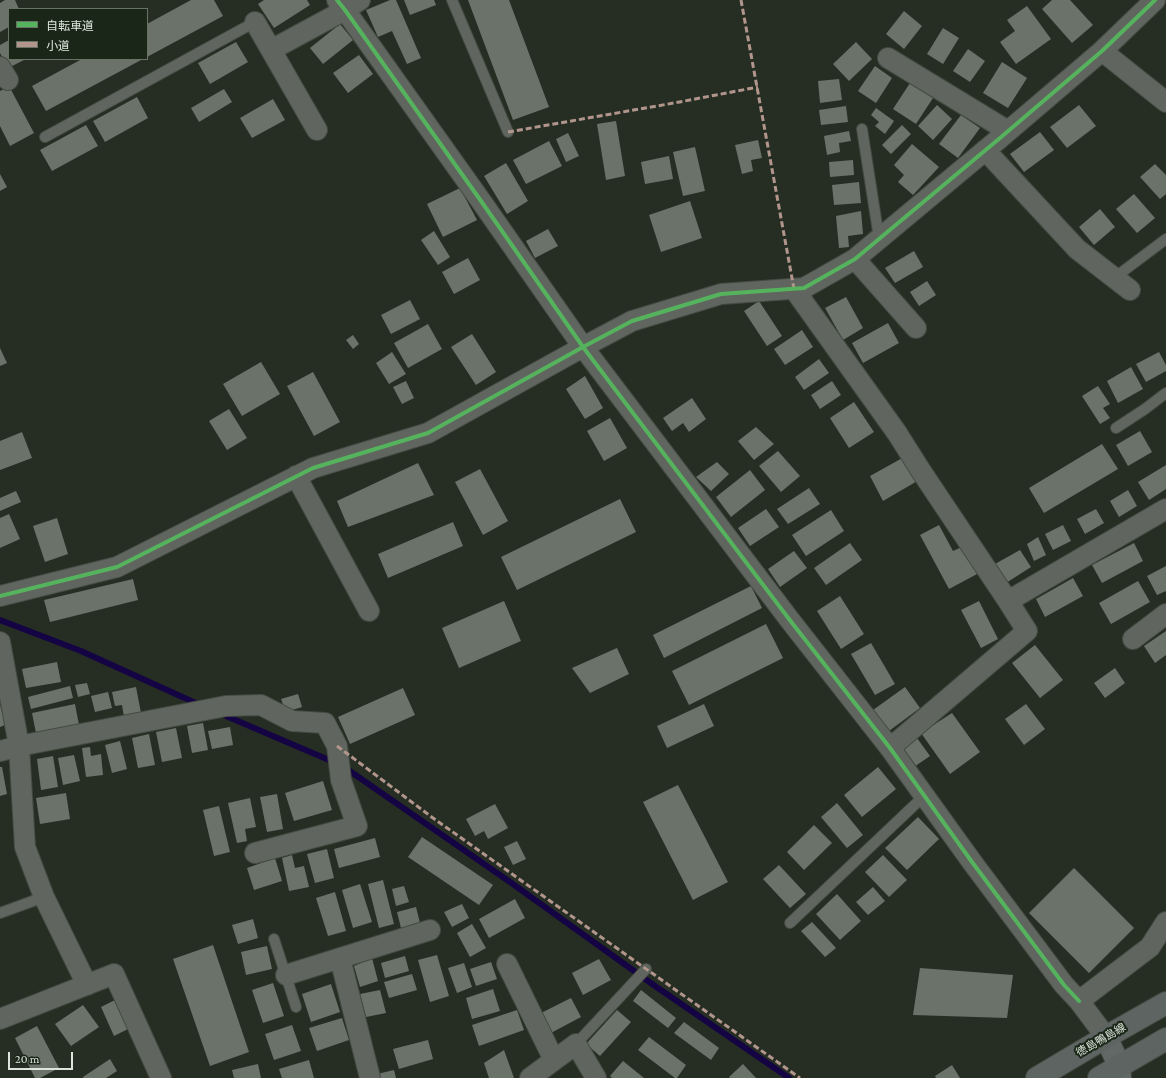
<!DOCTYPE html>
<html>
<head>
<meta charset="utf-8">
<style>
  body { margin:0 }
  #map { position:relative; width:1166px; height:1078px; overflow:hidden; background:#262e24; font-family:"Crimson Pro","Noto Sans JP",serif }
  canvas { display:block }
  .legend { position:absolute; left:8px; top:8px; width:140px; height:52px; box-sizing:border-box; background:#1a2718; border:1px solid #687366; margin:0; padding:5px 7px; list-style:none; font-size:12px; color:#dce5db }
  .legend li { display:flex; align-items:center; gap:8px; height:20px }
  .legend b { width:20px; border:1px solid #687366 }
  .scale { position:absolute; left:8px; top:1052px; width:65px; height:18px; box-sizing:border-box; border:2px solid #dce5db; border-top:0; padding-left:5px; font-size:12px; line-height:14px; white-space:nowrap; color:#dce5db; -webkit-text-stroke:3px #1a2718; paint-order:stroke }
</style>
</head>
<body>
<div id="map">
<canvas width="1166" height="1078"></canvas>
<ul class="legend">
<li><b style="height:5px;background:#56b35d"></b>自転車道</li>
<li><b style="height:5px;background:#b2968c"></b>小道</li>
</ul>
<div class="scale">20 m</div>
</div>
<script>
const g = document.querySelector('canvas').getContext('2d');
g.lineJoin = 'round';
const shape = rows => new Path2D(rows.map(r => 'M' + r).join(''));
function stroke(path, color, width, dash) { g.strokeStyle = color; g.lineWidth = width; g.lineCap = dash ? 'butt' : 'round'; g.setLineDash(dash || []); g.stroke(path); }
function fillPath(path, color) { g.fillStyle = color; g.fill(path, 'evenodd'); }
function write(font, color, halo, rows, align = 'center') {
  g.font = font + ' "Crimson Pro","Noto Sans JP",serif'; g.lineWidth = 4; g.setLineDash([]); g.textBaseline = 'middle'; g.strokeStyle = halo; g.fillStyle = color; for (const [text, x, y, turn = 0] of rows) {
    g.save(); g.translate(x, y); g.rotate((+turn || 0) * Math.PI / 180); g.textAlign = isNaN(turn) ? turn : align; if (halo) g.strokeText(text, 0, 0); g.fillText(text, 0, 0); g.restore();
  }
}
stroke(shape([
  [0,620,81,651,200,705],
  [219,713,336,763],
  [344,767,510,882,655,986,789,1078]
]), '#150443', 6);
fillPath(shape([
  [5,0,15,0,19,9,9,9,9,27,0,32,0,3],
  [191,0,214,0,223,16,147,57,147,24],
  [264,0,307,0,310,5,274,28,258,4],
  [390,0,396,0,421,58,407,64,392,31,378,37,366,10],
  [404,0,434,0,436,5,410,15],
  [468,0,509,0,549,107,513,120],
  [1052,0,1070,0,1093,25,1072,43,1042,9],
  [1027,6,1051,39,1016,64,1000,42,1015,31,1007,20],
  [904,11,922,26,904,49,886,34],
  [340,24,353,40,323,64,310,48],
  [943,28,959,38,943,64,927,54],
  [9,40,9,59,26,59,8,68,0,53,0,45],
  [236,42,248,62,210,84,198,63],
  [856,42,872,59,849,81,833,64],
  [968,49,985,61,970,82,953,71],
  [359,55,373,74,348,93,333,73],
  [82,59,143,59,46,111,32,86],
  [1002,62,1027,78,1008,108,983,93],
  [875,66,892,78,876,103,858,91],
  [839,79,842,100,820,103,818,81],
  [910,83,933,98,916,124,893,109],
  [9,86,34,133,10,146,0,126,0,91],
  [224,89,232,102,199,122,191,108],
  [137,97,148,118,105,142,93,121],
  [273,99,285,120,252,138,240,118],
  [937,105,952,119,933,140,918,126],
  [1079,105,1096,126,1067,148,1050,127],
  [846,106,848,122,821,125,819,110],
  [876,108,894,121,885,134,875,126,879,122,871,115],
  [961,115,980,128,958,158,939,144],
  [616,121,625,176,606,180,597,124],
  [86,125,98,146,52,171,40,150],
  [902,125,911,134,891,154,882,145],
  [849,131,851,141,839,143,840,152,827,155,824,136],
  [1040,132,1054,150,1024,172,1010,154],
  [568,133,579,156,566,162,556,139],
  [758,140,762,158,751,160,753,171,742,174,735,145],
  [549,141,562,166,526,184,513,160],
  [912,144,939,167,913,195,898,182,904,175,894,165],
  [695,147,705,191,683,196,673,152],
  [669,156,673,179,645,184,641,162],
  [853,160,854,175,830,177,829,162],
  [506,163,528,201,507,214,484,176],
  [1155,164,1166,175,1166,194,1160,199,1140,177],
  [0,174,7,187,0,191],
  [859,182,861,203,834,205,832,185],
  [460,188,477,220,443,237,427,204],
  [1134,194,1155,218,1137,233,1116,209],
  [690,201,702,238,661,252,649,215],
  [1100,209,1115,227,1094,245,1079,227],
  [861,211,863,234,848,236,849,247,839,248,836,216],
  [548,229,558,246,535,258,526,241],
  [434,231,450,257,438,265,421,240],
  [914,251,923,267,895,283,885,268],
  [468,258,480,280,454,294,442,272],
  [927,281,936,295,919,306,910,292],
  [846,297,863,328,843,340,825,308],
  [410,300,420,319,391,334,381,315],
  [759,301,782,336,767,346,744,311],
  [888,323,899,343,863,363,852,343],
  [428,324,442,349,408,368,394,343],
  [802,330,813,347,785,365,774,349],
  [472,334,496,372,476,385,451,347],
  [353,335,359,344,353,349,346,340],
  [0,348,7,363,0,366],
  [392,352,406,374,389,384,376,363],
  [1159,352,1166,365,1166,371,1146,382,1136,364],
  [819,359,829,373,804,390,795,377],
  [261,362,280,394,242,416,223,384],
  [1131,367,1143,389,1118,403,1107,381],
  [313,372,340,422,314,436,287,386],
  [585,376,603,408,585,419,566,389],
  [406,381,414,398,402,404,393,387],
  [832,381,841,395,820,409,811,395],
  [1098,386,1110,404,1103,408,1110,418,1100,424,1082,396],
  [692,398,706,419,689,432,683,423,672,431,663,418],
  [854,402,874,432,849,448,830,418],
  [229,409,247,438,227,450,209,421],
  [610,418,627,448,604,461,587,431],
  [756,427,774,444,754,460,738,441],
  [1140,431,1152,452,1128,466,1116,445],
  [22,432,32,458,0,470,0,441],
  [1102,444,1118,469,1044,513,1029,488],
  [778,451,800,476,781,492,759,466],
  [906,456,919,480,883,501,870,476],
  [717,462,729,474,711,491,696,477],
  [418,463,434,495,348,527,337,501],
  [1166,465,1166,489,1149,500,1138,482],
  [480,469,508,521,483,535,455,482],
  [750,470,765,490,731,517,716,497],
  [809,488,820,504,788,524,777,509],
  [1128,490,1137,506,1119,517,1110,501],
  [16,491,21,502,0,511,0,498],
  [620,499,636,532,517,590,501,557],
  [766,509,779,527,750,546,738,528],
  [1096,509,1104,523,1085,534,1077,519],
  [831,510,844,531,806,556,792,535],
  [9,514,20,539,0,548,0,518],
  [57,518,68,554,45,562,33,526],
  [453,522,463,546,388,578,378,554],
  [939,525,953,551,964,546,979,573,949,589,920,535],
  [1063,525,1071,541,1053,550,1045,534],
  [1038,537,1046,555,1034,561,1027,544],
  [850,543,862,560,826,585,814,568],
  [1134,543,1143,561,1102,583,1092,565],
  [1020,550,1031,567,1006,583,995,564],
  [794,551,807,568,780,587,768,569],
  [1166,566,1166,591,1157,595,1147,576],
  [1073,578,1083,596,1045,617,1036,599],
  [133,579,138,600,50,622,44,600],
  [1138,581,1150,602,1111,624,1099,603],
  [751,586,762,608,664,658,653,635],
  [840,596,864,634,841,649,817,611],
  [504,601,521,641,459,668,442,628],
  [979,601,998,639,981,648,961,610],
  [766,624,783,658,689,705,672,671],
  [1166,631,1166,655,1155,663,1144,646],
  [871,643,895,684,875,695,851,654],
  [1035,645,1063,680,1040,698,1012,663],
  [617,648,629,674,590,693,572,668],
  [57,662,61,682,26,688,22,669],
  [1115,668,1125,683,1105,698,1094,683],
  [87,683,90,694,78,697,75,685],
  [70,686,73,698,31,709,28,697],
  [136,687,141,713,124,717,122,705,115,706,112,692],
  [905,687,920,708,889,731,873,710],
  [403,688,415,715,350,744,338,717],
  [108,692,112,708,95,712,91,696],
  [298,694,302,707,286,712,281,699],
  [0,704,5,725,0,727],
  [75,704,79,725,36,733,32,713],
  [704,704,714,726,667,748,657,726],
  [1026,704,1045,729,1024,745,1005,719],
  [952,713,980,752,950,774,921,733],
  [203,723,208,750,192,753,187,726],
  [230,727,233,745,212,749,208,731],
  [176,728,182,758,162,762,156,732],
  [149,734,155,765,138,768,132,738],
  [917,738,930,756,914,767,901,749],
  [120,741,127,769,112,773,105,745],
  [90,747,91,756,101,754,103,775,86,777,82,748],
  [74,755,80,781,63,785,58,758],
  [53,756,58,787,41,790,37,759],
  [0,767,2,767,7,794,0,796],
  [878,767,896,789,862,817,844,795],
  [323,781,332,810,294,821,285,793],
  [678,785,728,882,693,900,643,802],
  [66,793,70,819,40,824,36,798],
  [277,794,283,829,267,832,260,797],
  [250,798,256,827,245,829,247,841,237,843,228,803],
  [837,803,863,835,847,848,821,817],
  [495,804,508,828,488,839,484,831,475,836,466,819],
  [219,806,230,852,214,856,203,810],
  [918,817,939,839,907,870,885,848],
  [814,825,832,843,804,870,787,852],
  [422,837,493,885,479,905,408,857],
  [375,838,380,857,339,868,334,849],
  [517,841,526,859,513,865,504,847],
  [327,849,334,878,315,883,307,854],
  [292,855,295,868,304,866,309,887,289,891,282,858],
  [883,855,907,880,889,897,865,872],
  [275,858,282,881,254,890,247,868],
  [779,865,806,894,790,908,763,879],
  [1074,868,1134,928,1089,973,1029,913],
  [383,880,394,924,379,928,368,884],
  [360,884,372,922,353,928,342,890],
  [404,886,409,902,396,906,392,889],
  [873,887,885,901,868,915,856,902],
  [335,892,346,931,328,936,316,898],
  [837,894,861,921,840,940,816,914],
  [515,899,525,918,489,938,479,919],
  [462,904,469,918,452,927,444,912],
  [416,907,420,923,401,928,397,912],
  [253,919,258,938,238,944,232,925],
  [812,922,836,948,825,957,801,931],
  [472,924,486,948,470,957,457,933],
  [213,945,249,1052,210,1066,173,959],
  [267,946,272,969,246,975,241,952],
  [437,955,449,996,430,1002,418,960],
  [405,956,409,971,385,978,381,963],
  [372,958,378,981,360,987,354,966],
  [599,959,611,980,583,995,572,973],
  [491,962,497,979,476,986,470,969],
  [464,963,472,987,457,993,448,968],
  [920,968,1013,975,1007,1018,913,1015],
  [412,974,417,990,389,998,384,982],
  [273,983,284,1016,263,1023,252,990],
  [331,984,340,1012,311,1022,302,994],
  [493,989,500,1011,472,1019,466,998],
  [380,990,386,1013,366,1017,360,994],
  [641,990,676,1018,668,1028,633,1001],
  [571,998,581,1017,549,1034,539,1014],
  [115,1000,128,1029,114,1036,101,1007],
  [83,1005,99,1027,71,1046,55,1024],
  [517,1010,524,1030,479,1046,472,1025],
  [617,1010,631,1022,600,1056,586,1044],
  [342,1018,349,1040,317,1051,309,1028],
  [684,1022,719,1048,711,1060,674,1033],
  [292,1025,301,1051,274,1060,265,1034],
  [37,1026,59,1068,40,1078,35,1078,15,1038],
  [649,1037,686,1065,677,1078,675,1078,638,1050],
  [428,1040,433,1059,399,1069,393,1049],
  [504,1050,514,1078,489,1078,484,1063],
  [110,1059,117,1071,106,1078,83,1078,83,1077],
  [309,1060,314,1078,282,1078,279,1069],
  [623,1061,644,1078,612,1078,610,1076],
  [258,1064,261,1078,234,1078,232,1070],
  [743,1064,756,1078,730,1078,729,1077],
  [952,1065,960,1078,936,1078,935,1076],
  [394,1070,396,1078,378,1078,377,1074]
]), '#6b726a');
const lane = shape([
  [452,0,508,132],
  [862,129,879,238],
  [45,137,255,22],
  [1114,278,1166,239],
  [1116,428,1145,409,1166,393],
  [0,913,44,897],
  [790,923,924,796],
  [274,939,296,1007],
  [576,1044,646,969]
]);
const street = shape([
  [255,22,317,130],
  [271,50,345,10,360,0],
  [1102,51,1166,102],
  [888,58,1008,131],
  [0,67,8,80],
  [985,150,1077,249,1130,290],
  [855,259,916,328],
  [794,289,897,433,921,471,1008,601,1166,509],
  [296,476,369,611],
  [0,596,117,567,313,468,428,433,583,347,481,201,345,10,337,0],
  [1133,639,1166,614],
  [0,642,19,746,25,847,44,897,87,985],
  [890,748,1027,631,1008,601],
  [0,751,19,746,226,706,261,705,292,721,325,723,337,746,341,780,357,826,255,853],
  [340,958,370,1078],
  [507,964,554,1060],
  [286,975,430,930],
  [1079,1001,1064,985,972,862,890,748,789,619,583,347,632,321,721,294,804,288,855,259,1000,138,1102,51,1155,0],
  [0,1019,114,974,161,1078],
  [1106,1037,1079,1001,1150,947,1166,922],
  [530,1078,576,1044,596,1078]
]);
const secondary = shape([
  [1106,1037,1119,1065,1120,1078]
]);
const primary = shape([
  [1037,1078,1106,1037,1166,1003],
  [1099,1078,1166,1039]
]);
stroke(lane, '#454b43', 12);
stroke(street, '#454b43', 22);
stroke(secondary, '#454b43', 24);
stroke(primary, '#454b43', 24);
stroke(lane, '#60655f', 10);
stroke(street, '#60655f', 20);
stroke(secondary, '#626865', 22);
stroke(primary, '#5d6461', 22);
stroke(shape([
  [741,0,794,289],
  [508,132,674,103,758,87],
  [337,746,433,818,800,1078]
]), '#b2968c', 3, [6, 3]);
stroke(shape([
  [0,596,117,567,313,468,428,433,583,347,481,201,345,10,337,0],
  [1079,1001,1064,985,972,862,890,748,789,619,583,347,632,321,721,294,804,288,855,259,1000,138,1102,51,1155,0]
]), '#56b35d', 4);
write('11px', '#dce5db', '#1a2718', [
  ["徳島鴨島線",1101,1040,-30]
]);
</script>
</body>
</html>
